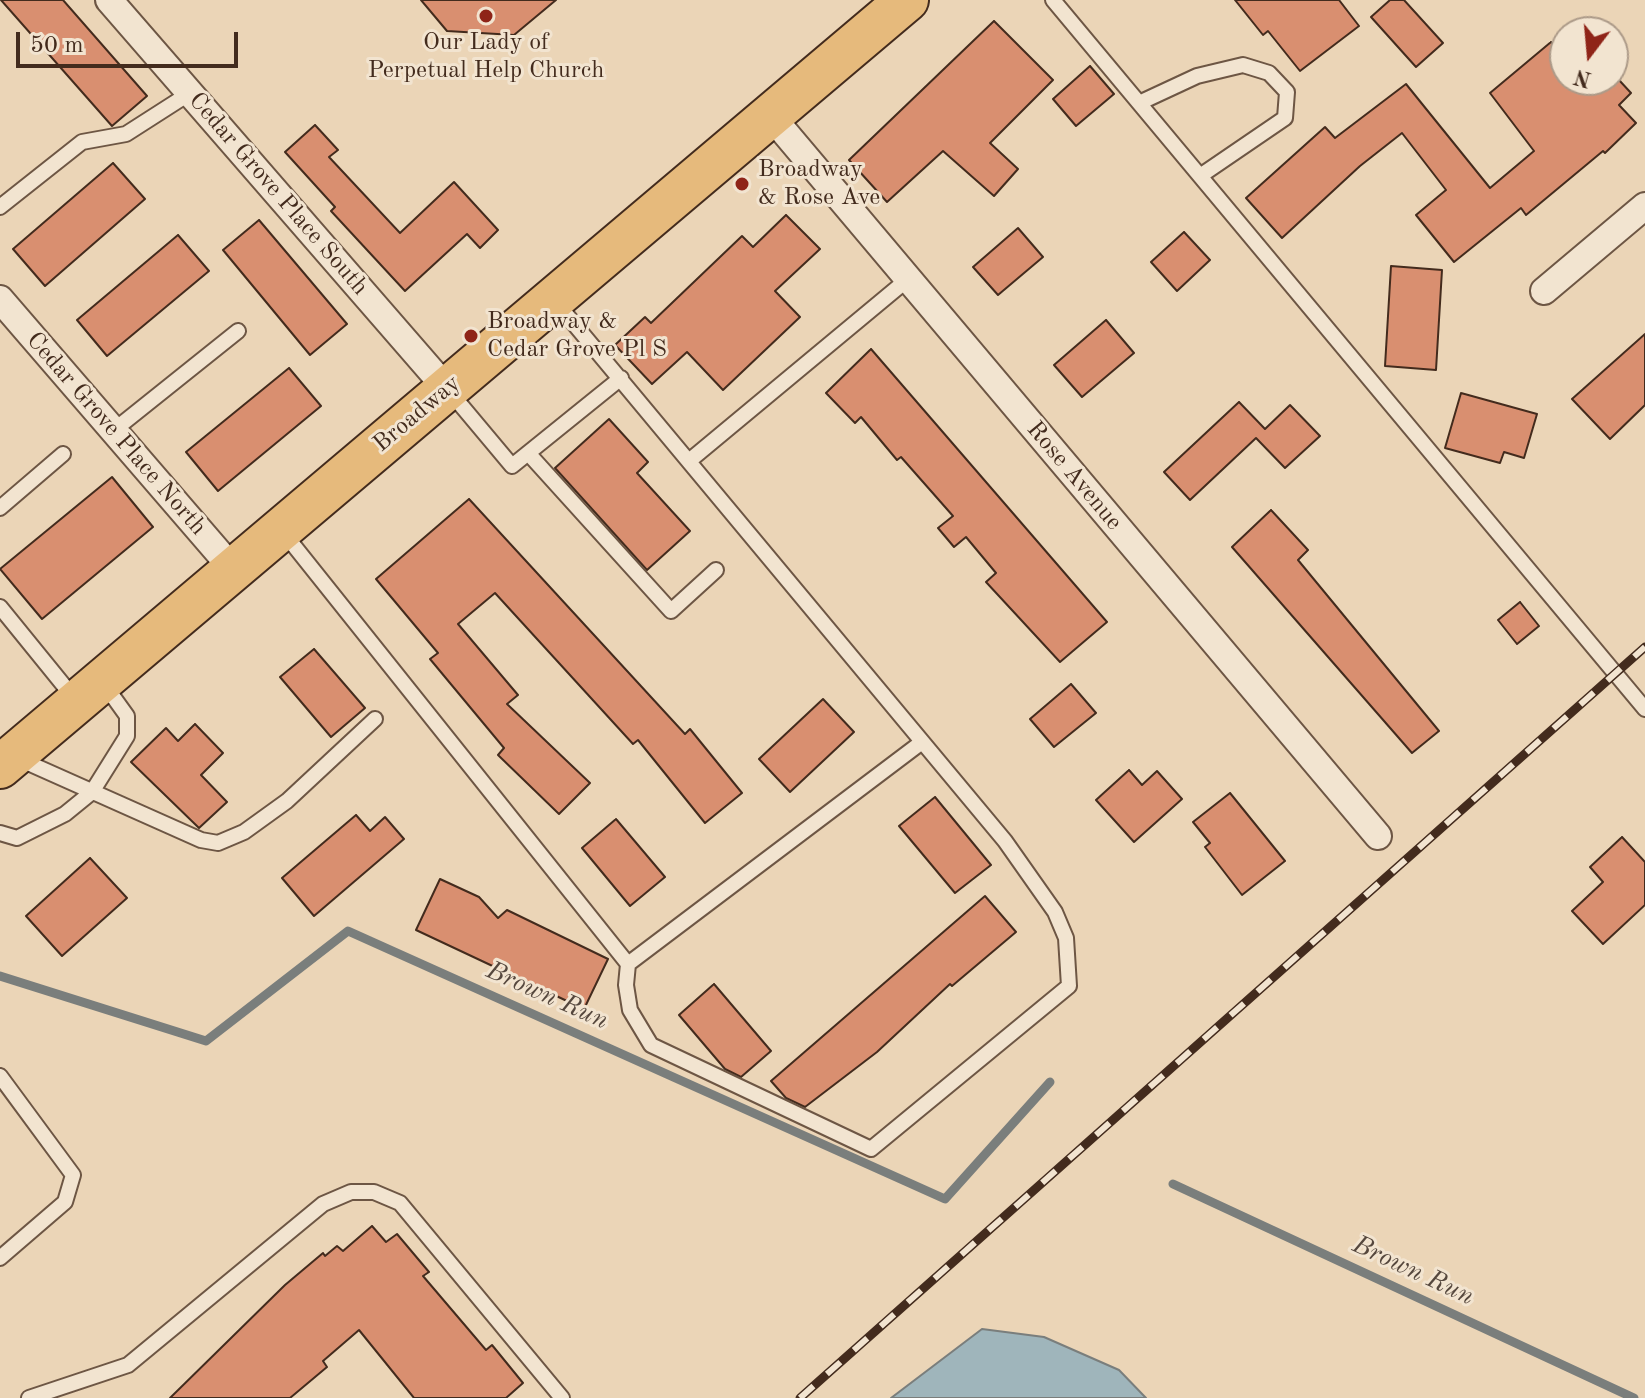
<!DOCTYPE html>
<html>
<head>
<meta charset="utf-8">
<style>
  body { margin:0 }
  #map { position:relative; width:1645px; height:1398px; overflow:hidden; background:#ebd5b7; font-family:"Old Standard TT",serif }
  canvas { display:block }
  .north { position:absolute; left:1549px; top:16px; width:80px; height:80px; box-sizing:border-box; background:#f2e4d0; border:2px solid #ac9a88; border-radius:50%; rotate:196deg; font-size:22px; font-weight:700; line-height:32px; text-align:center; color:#432b1d }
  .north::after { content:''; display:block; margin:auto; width:28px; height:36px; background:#8f2418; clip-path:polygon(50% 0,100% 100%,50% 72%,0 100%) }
  .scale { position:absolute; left:16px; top:32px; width:222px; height:36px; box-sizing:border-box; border:4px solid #432b1d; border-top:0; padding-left:10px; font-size:24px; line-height:28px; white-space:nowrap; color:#432b1d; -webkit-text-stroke:6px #f2e4d0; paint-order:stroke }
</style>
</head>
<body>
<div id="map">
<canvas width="1645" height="1398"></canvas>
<div class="north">N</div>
<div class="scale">50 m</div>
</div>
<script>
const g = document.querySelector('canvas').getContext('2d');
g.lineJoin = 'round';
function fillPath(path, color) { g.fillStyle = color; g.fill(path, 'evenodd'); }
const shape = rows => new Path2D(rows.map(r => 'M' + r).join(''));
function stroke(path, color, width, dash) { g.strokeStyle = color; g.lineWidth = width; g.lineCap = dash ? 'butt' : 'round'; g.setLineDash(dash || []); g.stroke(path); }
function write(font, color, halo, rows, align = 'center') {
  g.font = font + ' "Old Standard TT",serif'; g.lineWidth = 6; g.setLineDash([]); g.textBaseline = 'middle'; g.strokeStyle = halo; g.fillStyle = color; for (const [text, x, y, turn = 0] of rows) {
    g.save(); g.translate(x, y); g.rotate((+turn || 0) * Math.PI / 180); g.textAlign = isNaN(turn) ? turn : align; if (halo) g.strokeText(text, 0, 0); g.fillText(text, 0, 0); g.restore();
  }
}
const water = shape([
  [982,1329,1044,1337,1119,1370,1146,1398,891,1398,982,1329]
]);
fillPath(water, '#9fb5bb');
stroke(water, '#7a7e7c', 2);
stroke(shape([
  [0,976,206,1041,348,931,945,1199,1050,1082],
  [1173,1184,1634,1398]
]), '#7a7e7c', 9);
const building = shape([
  [1,0,63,0,147,96,112,126,1,0],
  [421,0,556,0,514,35,447,31,421,0],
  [1235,0,1339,0,1359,26,1300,71,1268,31,1263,35,1235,0],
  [1390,0,1404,0,1443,43,1416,67,1371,17,1390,0],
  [994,21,1053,80,990,143,1018,169,994,196,943,151,887,202,849,160,994,21],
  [1551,42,1565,59,1565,80,1619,80,1631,93,1619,105,1636,123,1605,153,1603,151,1526,215,1521,208,1454,262,1416,215,1446,190,1402,133,1360,166,1282,238,1246,198,1325,127,1335,138,1406,84,1490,188,1534,151,1490,93,1551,42],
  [1090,66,1114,94,1076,126,1053,99,1090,66],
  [315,125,338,150,329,157,400,233,454,182,498,230,480,248,467,234,405,291,331,211,335,207,285,152,315,125],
  [113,163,145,199,45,286,13,249,113,163],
  [786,215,820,249,775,291,800,317,723,390,687,352,652,384,615,345,645,317,651,323,742,236,753,247,786,215],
  [259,220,347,324,310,355,223,250,259,220],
  [1018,228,1043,257,998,295,973,267,1018,228],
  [1184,232,1210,260,1177,291,1151,262,1184,232],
  [178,235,209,271,107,356,77,320,178,235],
  [1391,266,1442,270,1436,370,1385,366,1391,266],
  [1106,320,1134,353,1082,397,1054,365,1106,320],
  [1645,334,1645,405,1610,439,1572,399,1645,334],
  [871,349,1107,622,1060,662,986,582,996,573,966,537,954,547,938,528,953,516,901,457,897,460,861,417,855,423,826,393,871,349],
  [289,368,321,406,218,491,186,452,289,368],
  [1461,393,1537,414,1524,458,1504,452,1500,463,1445,448,1461,393],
  [1239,402,1265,429,1290,405,1320,436,1285,468,1256,438,1190,500,1164,472,1239,402],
  [609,419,648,462,637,473,690,531,647,570,555,468,609,419],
  [112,477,153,527,42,619,0,569,112,477],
  [469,499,685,734,690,729,742,793,705,823,638,740,633,744,495,593,458,624,518,695,507,704,590,783,559,814,498,755,504,748,430,659,438,653,376,579,469,499],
  [1271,510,1308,550,1298,560,1439,731,1412,753,1232,547,1271,510],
  [1520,602,1539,626,1517,644,1498,620,1520,602],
  [314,649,365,708,331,737,280,677,314,649],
  [1071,684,1096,713,1054,747,1030,719,1071,684],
  [823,699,854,732,790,792,759,759,823,699],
  [195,724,223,753,201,775,227,802,199,828,131,762,166,728,178,741,195,724],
  [1129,770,1142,785,1157,771,1182,799,1134,842,1096,800,1129,770],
  [1230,793,1285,861,1242,895,1205,847,1210,843,1193,822,1230,793],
  [935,797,991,865,955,893,899,826,935,797],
  [356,815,370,831,385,817,404,839,314,916,282,878,356,815],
  [616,819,665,877,630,906,582,848,616,819],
  [1622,837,1645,862,1645,905,1603,944,1572,911,1603,882,1590,867,1622,837],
  [90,858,127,898,62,956,26,916,90,858],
  [440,879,479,897,498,918,507,910,608,959,584,1009,416,930,440,879],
  [985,896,1016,932,952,986,950,984,877,1052,805,1107,786,1098,771,1081,985,896],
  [714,984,771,1051,741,1077,725,1069,679,1015,714,984],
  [372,1226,386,1242,397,1234,429,1272,423,1276,486,1350,492,1345,523,1383,506,1398,414,1398,359,1330,323,1361,327,1367,290,1398,170,1398,285,1285,323,1253,325,1256,337,1246,343,1251,372,1226]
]);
fillPath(building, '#d98f70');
stroke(building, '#432b1d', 2);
const service = shape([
  [1053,0,1645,709],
  [1139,103,1197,76,1243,65,1269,73,1287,92,1285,118,1200,176],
  [0,207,82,142,126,134,190,93],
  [450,392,512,466,621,378],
  [113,431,238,331],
  [528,453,671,611,716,570],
  [689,461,908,279],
  [0,508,63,454],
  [283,532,628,964,626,985,630,1010,651,1045,871,1149,1069,986,1066,938,1055,912,1005,841,555,301],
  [0,607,74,698],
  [17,758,201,840,218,843,244,832,287,801,375,719],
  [0,833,17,838,65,814,92,792,127,736,127,716,104,684],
  [628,964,922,742],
  [0,1076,73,1175,65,1202,0,1258],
  [29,1398,128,1365,323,1204,351,1192,374,1192,400,1203,562,1398]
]);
const minor = shape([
  [109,0,447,389],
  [771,116,1378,836],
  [1544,291,1645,206],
  [0,299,232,568]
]);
const primary = shape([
  [0,767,907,0]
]);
stroke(service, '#6d5644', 18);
stroke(minor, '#6d5644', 30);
stroke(primary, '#432b1d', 46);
stroke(service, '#f2e4d0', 14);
stroke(minor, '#f2e4d0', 26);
stroke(primary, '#e6ba7c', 42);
const rail = shape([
  [800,1398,1645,647]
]);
stroke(rail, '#432b1d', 9);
stroke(rail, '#f2e4d0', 6, [18]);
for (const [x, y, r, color] of [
  [486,16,8,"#8f2418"],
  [742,184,8,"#8f2418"],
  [471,336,8,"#8f2418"]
]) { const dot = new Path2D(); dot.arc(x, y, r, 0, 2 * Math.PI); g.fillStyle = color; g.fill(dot); stroke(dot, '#f2e4d0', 3); }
write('24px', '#432b1d', '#f2e4d0', [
  ["Our Lady of",486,43,"center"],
  ["Perpetual Help Church",486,71,"center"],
  ["Broadway",758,170],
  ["& Rose Ave",758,198],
  ["Broadway &",487,322],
  ["Cedar Grove Pl S",487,350]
], 'left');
write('24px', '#432b1d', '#f2e4d0', [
  ["Cedar Grove Place South",278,194,49],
  ["Broadway",417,414,-40],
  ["Cedar Grove Place North",116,434,49],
  ["Rose Avenue",1074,476,50]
]);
write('italic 26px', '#55473d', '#f2e4d0', [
  ["Brown Run",547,996,24],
  ["Brown Run",1413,1271,25]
]);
</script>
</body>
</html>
